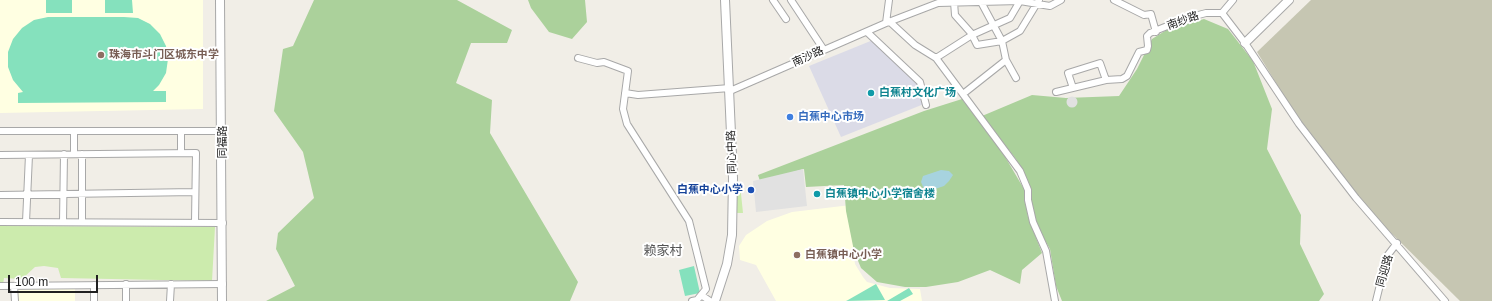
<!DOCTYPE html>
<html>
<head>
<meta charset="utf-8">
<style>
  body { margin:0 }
  #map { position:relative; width:1492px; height:301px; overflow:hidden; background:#f1eee7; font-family:Helvetica,sans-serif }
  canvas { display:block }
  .scale { position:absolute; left:8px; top:275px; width:90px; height:18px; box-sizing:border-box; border:2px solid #212121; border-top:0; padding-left:5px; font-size:12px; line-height:14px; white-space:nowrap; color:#212121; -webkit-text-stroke:3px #fff; paint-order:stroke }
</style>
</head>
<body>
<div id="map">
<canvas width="1492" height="301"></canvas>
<div class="scale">100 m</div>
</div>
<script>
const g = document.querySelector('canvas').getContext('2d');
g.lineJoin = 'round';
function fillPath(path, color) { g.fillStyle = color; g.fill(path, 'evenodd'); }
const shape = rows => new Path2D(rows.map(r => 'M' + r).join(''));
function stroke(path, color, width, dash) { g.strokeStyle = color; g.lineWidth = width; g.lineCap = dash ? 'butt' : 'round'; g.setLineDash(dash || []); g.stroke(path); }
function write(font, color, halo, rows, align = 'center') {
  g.font = font + ' Helvetica,"Noto Sans SC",sans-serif'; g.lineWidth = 4; g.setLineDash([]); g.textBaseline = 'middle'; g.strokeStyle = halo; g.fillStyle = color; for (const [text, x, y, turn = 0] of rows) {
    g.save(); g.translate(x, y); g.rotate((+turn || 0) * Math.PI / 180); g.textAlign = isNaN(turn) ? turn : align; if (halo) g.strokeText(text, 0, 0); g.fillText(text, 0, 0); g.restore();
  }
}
fillPath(shape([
  [0,0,203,0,203,109,0,113],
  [859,204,853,221,853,250,855,264,863,277,867,282,890,288,920,289,922,301,776,301,756,265,740,260,739,246,746,235,767,221,792,212],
  [75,287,75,301,16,301,15,290]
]), '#ffffe2');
fillPath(shape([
  [1311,0,1492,0,1492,301,1460,301,1374,216,1292,109,1257,52]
]), '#c6c6b2');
fillPath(shape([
  [740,184,743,213,734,213,736,185],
  [0,226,215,227,212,281,61,278,58,268,44,266,35,267,22,279,4,278,3,285,0,285]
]), '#ccebad');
fillPath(shape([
  [314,0,457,0,512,30,507,43,471,43,456,83,492,100,490,133,578,282,570,301,266,301,295,286,276,249,278,233,314,198,303,152,274,111,283,49,293,46],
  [528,0,585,0,587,22,572,39,549,32,531,8],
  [1204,19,1228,29,1253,61,1272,109,1267,149,1301,215,1300,244,1324,294,1319,301,1062,301,1056,286,1050,249,1037,227,1030,203,1031,193,1016,159,982,116,1032,95,1066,98,1119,96,1137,69,1152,39,1168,29],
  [962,99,997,143,1024,189,1028,217,1042,253,1022,270,1020,284,990,270,958,282,926,287,905,287,877,282,861,268,854,251,846,211,844,185,806,187,804,169,760,181,758,175,924,111]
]), '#abd19b');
fillPath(shape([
  [46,0,72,0,72,13,46,13],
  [105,0,132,0,133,13,105,13],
  [48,17,124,17,138,18,150,24,160,34,166,46,168,59,166,73,159,85,153,91,166,91,166,102,18,103,18,93,23,92,13,80,8,67,8,52,13,39,22,28,34,20],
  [694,266,700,293,685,296,679,270],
  [876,284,885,300,846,301,848,300],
  [909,288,913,294,900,301,887,301]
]), '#85e1bd');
fillPath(shape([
  '1066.5 102a5.5 5.5 0 1 1 11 0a5.5 5.5 0 1 1-11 0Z',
  [803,169,807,206,756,212,753,181]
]), '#e1e1e1');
fillPath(shape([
  [873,40,918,82,924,104,841,137,809,66]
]), '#dbdbe7');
fillPath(shape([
  [941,170,949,171,953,175,949,181,944,186,935,189,924,189,921,182,923,176]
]), '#a7d3df');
const minor = shape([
  [773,0,786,19],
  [791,0,824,50],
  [957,0,954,2,955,15,971,33,977,45,1002,41,1020,31,1039,0],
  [1114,0,1144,15,1151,14,1156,32],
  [981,2,1002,41,1006,60,1016,78],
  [1222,13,1245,43,1299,124,1356,198,1445,301],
  [1222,13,1233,0],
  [890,22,915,45,936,58,1020,171,1028,190,1028,200,1033,222,1046,251,1055,301],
  [886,23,889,0],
  [867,32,920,82,926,105],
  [578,58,597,63,604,62,628,71,623,109,627,124,689,221,706,289,697,300,692,301],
  [936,58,972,35,1010,18,1020,1],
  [1073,88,1068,73,1100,63,1106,80],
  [730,91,886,23,938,3,1020,1,1050,6,1061,0],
  [1056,92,1106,80,1122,79,1127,76,1139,52,1147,50,1148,46,1147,36,1150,33,1187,18,1206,13,1222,13],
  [625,93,638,95,730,88],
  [963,94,1006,60],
  [0,131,223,131],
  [181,153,181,131],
  [74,154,74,131],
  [0,155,196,153,195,222],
  [0,195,195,192],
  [0,222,223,223],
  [26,222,29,155],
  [63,222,64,154],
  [82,222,82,154],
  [94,285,94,301],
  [0,286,223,284],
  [14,286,15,301],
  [701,295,710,301],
  [126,301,126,284],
  [170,301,171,284],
  [1376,301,1387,256,1397,243]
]);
const tertiary = shape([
  [220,0,222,301],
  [1245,43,1289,0],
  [715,301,727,264,732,235,733,178,725,0]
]);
stroke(minor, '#a8a8a8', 8);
stroke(tertiary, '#a8a8a8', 10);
stroke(minor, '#fff', 6);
stroke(tertiary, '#fff', 8);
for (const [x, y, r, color] of [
  [101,55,4,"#8d6e63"],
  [871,93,4,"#0f9aa8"],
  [790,117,4,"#3f7fe0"],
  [751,190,4,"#1a4fb4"],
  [817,194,4,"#0f9aa8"],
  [797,255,4,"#8d6e63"]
]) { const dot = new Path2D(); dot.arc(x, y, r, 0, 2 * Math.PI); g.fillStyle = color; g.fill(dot); stroke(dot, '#fff', 1.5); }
write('11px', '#212121', '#fff', [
  ["南纱路",1183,21,-20],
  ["南沙路",808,57,-24],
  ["同福路",223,142,-90],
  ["同心中路",732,152,-92],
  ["同迎路",1385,271,-74]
]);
write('bold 11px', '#785e54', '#fff', [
  ["珠海市斗门区城东中学",109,55],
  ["白蕉镇中心小学",805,255]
], 'left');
write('bold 11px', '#0d838f', '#fff', [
  ["白蕉村文化广场",879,93],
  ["白蕉镇中心小学宿舍楼",825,194]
], 'left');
write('bold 11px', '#366cbe', '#fff', [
  ["白蕉中心市场",798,117]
], 'left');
write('bold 11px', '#164399', '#fff', [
  ["白蕉中心小学",743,190]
], 'right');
write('13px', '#545454', '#fff', [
  ["赖家村",663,251]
]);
</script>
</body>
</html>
